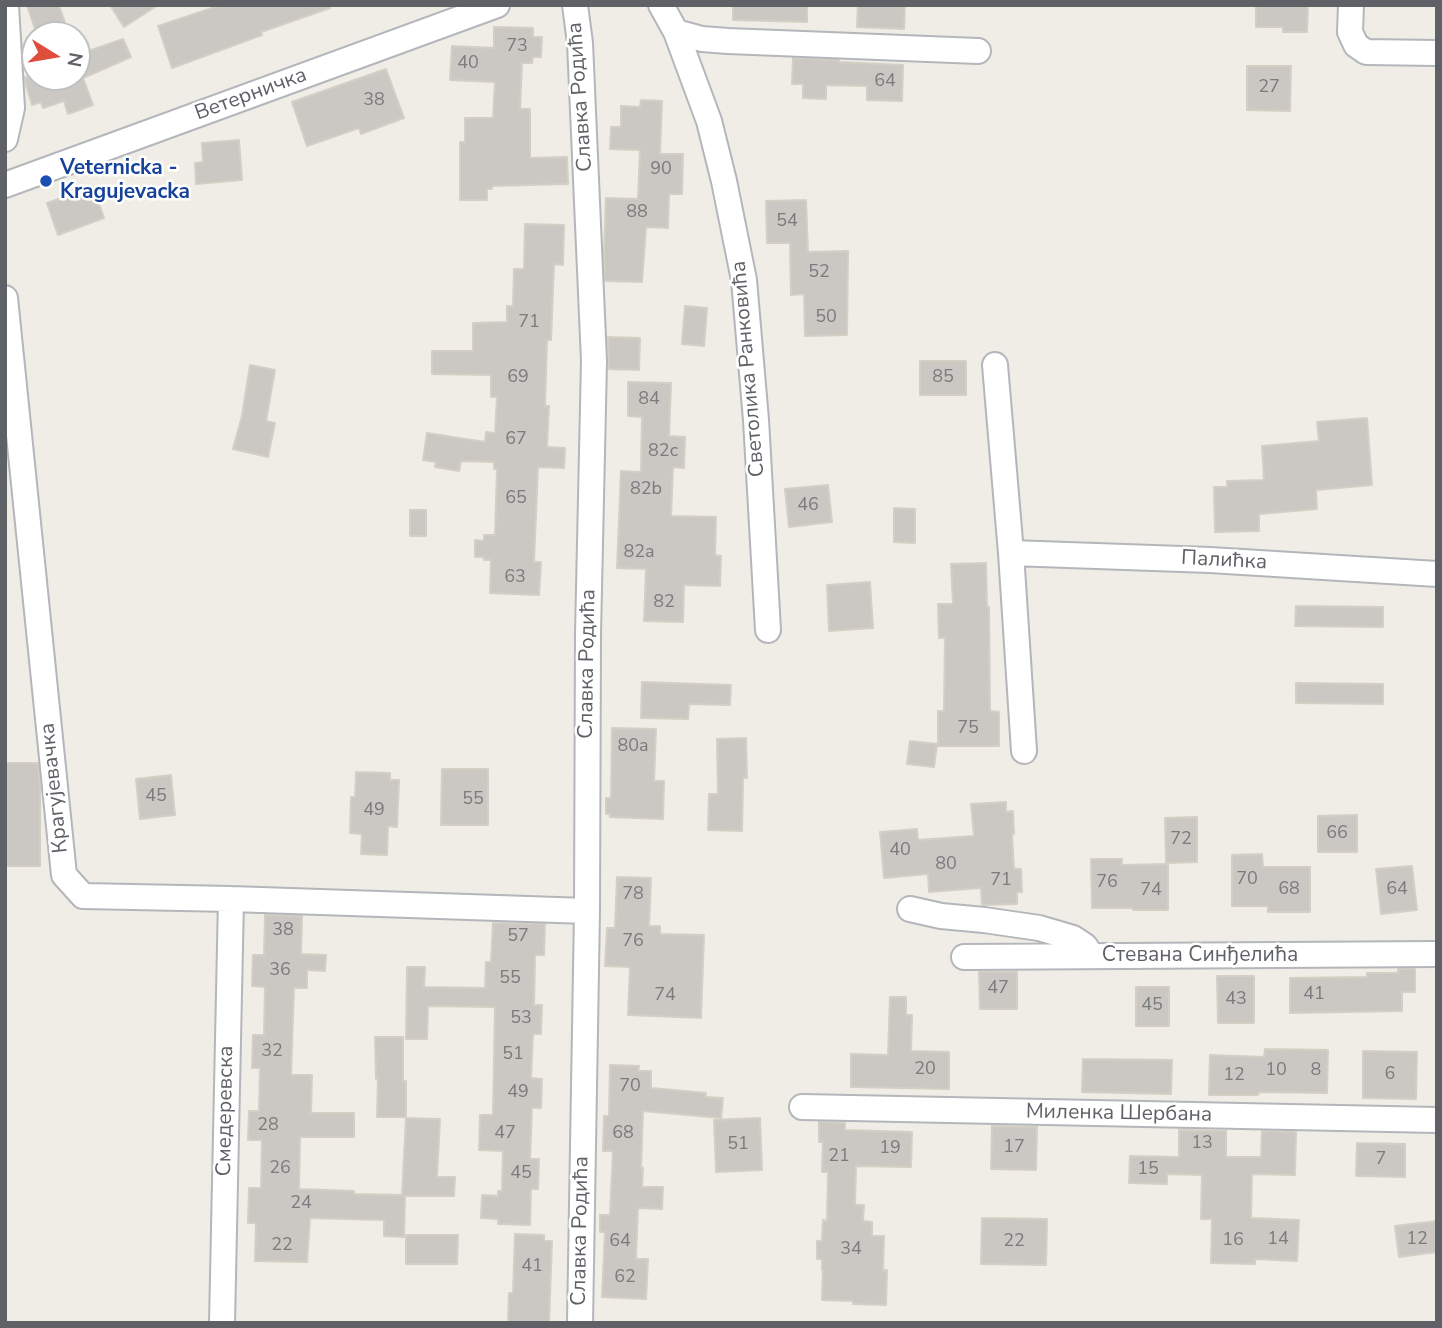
<!DOCTYPE html>
<html>
<head>
<meta charset="utf-8">
<style>
  body { margin:0 }
  #map { position:relative; width:1442px; height:1328px; overflow:hidden; background:#efede6; font-family:"Nunito Sans",sans-serif }
  canvas { display:block }
  .frame { position:absolute; inset:0; border:7px solid #5e6166; pointer-events:none }
  .north { position:absolute; left:21px; top:21px; width:70px; height:70px; box-sizing:border-box; background:#fff; border:2px solid #bfc0c2; border-radius:50%; rotate:101deg; font-size:19px; font-weight:700; line-height:28px; text-align:center; color:#5e6166 }
  .north::after { content:''; display:block; margin:auto; width:24px; height:32px; background:#df4d3c; clip-path:polygon(50% 0,100% 100%,50% 72%,0 100%) }
</style>
</head>
<body>
<div id="map">
<canvas width="1442" height="1328"></canvas>
<div class="frame"></div>
<div class="north">N</div>
</div>
<script>
const g = document.querySelector('canvas').getContext('2d');
g.lineJoin = 'round';
function fillPath(path, color) { g.fillStyle = color; g.fill(path, 'evenodd'); }
const shape = rows => new Path2D(rows.map(r => 'M' + r).join(''));
function stroke(path, color, width, dash) { g.strokeStyle = color; g.lineWidth = width; g.lineCap = dash ? 'butt' : 'round'; g.setLineDash(dash || []); g.stroke(path); }
function write(font, color, halo, rows, align = 'center') {
  g.font = font + ' "Nunito Sans",sans-serif'; g.lineWidth = 5; g.setLineDash([]); g.textBaseline = 'middle'; g.strokeStyle = halo; g.fillStyle = color; for (const [text, x, y, turn = 0] of rows) {
    g.save(); g.translate(x, y); g.rotate((+turn || 0) * Math.PI / 180); g.textAlign = isNaN(turn) ? turn : align; if (halo) g.strokeText(text, 0, 0); g.fillText(text, 0, 0); g.restore();
  }
}
const building = shape([
  [27,5,59,5,69,35,37,35,27,5],
  [110,5,158,5,124,27,110,5],
  [221,5,330,5,330,8,261,32,262,35,172,68,158,26,221,5],
  [733,5,807,5,807,22,733,20,733,5],
  [858,5,905,5,904,29,857,27,858,5],
  [1256,5,1308,5,1307,32,1283,32,1283,27,1256,27,1256,5],
  [494,27,533,28,533,37,542,37,541,57,533,57,532,63,522,63,520,109,530,109,530,158,567,157,568,184,492,186,492,189,487,189,487,200,460,200,460,142,465,142,465,118,493,118,495,82,450,80,452,46,494,48,494,27],
  [123,39,131,57,83,78,93,105,68,114,64,101,43,108,41,102,32,105,26,85,25,77,77,77,77,55,123,39],
  [793,58,839,60,839,62,903,65,902,101,867,100,867,86,826,85,826,99,803,98,803,84,792,84,793,58],
  [1247,66,1291,66,1290,111,1247,110,1247,66],
  [386,69,404,118,361,134,359,128,307,146,292,102,386,69],
  [641,100,662,101,660,154,683,154,682,194,669,194,668,228,646,227,642,282,605,281,604,252,606,198,638,199,640,150,610,149,611,127,621,127,621,106,640,107,641,100],
  [239,140,242,180,196,184,195,163,203,162,202,143,239,140],
  [93,187,104,218,58,235,47,203,93,187],
  [806,200,808,252,848,251,847,335,805,336,804,294,791,295,790,243,767,243,766,201,806,200],
  [525,224,564,225,563,265,554,264,551,340,547,340,545,406,549,406,547,447,565,448,564,468,538,467,534,562,541,562,539,595,490,593,491,560,484,560,484,557,475,557,475,540,484,541,484,535,495,535,497,469,494,469,494,462,461,461,459,471,435,467,436,462,423,460,427,433,485,442,486,432,495,433,497,397,491,397,491,375,432,374,432,351,473,351,473,323,507,322,507,306,513,306,514,269,524,269,525,224],
  [685,306,707,308,704,346,682,344,685,306],
  [608,337,640,338,639,370,609,369,608,337],
  [920,361,966,361,966,395,920,395,920,361],
  [250,365,275,370,266,421,275,423,268,457,233,449,242,416,250,365],
  [628,382,671,383,669,436,685,437,684,468,673,467,671,516,716,517,715,555,721,556,720,586,684,585,683,622,644,621,646,569,617,568,621,471,641,472,642,417,628,416,628,382],
  [1367,418,1372,485,1316,490,1317,509,1259,514,1259,531,1215,532,1214,487,1227,487,1227,481,1264,480,1262,446,1319,441,1317,422,1367,418],
  [828,485,832,522,789,527,785,489,828,485],
  [894,508,915,509,915,543,894,542,894,508],
  [410,510,426,510,426,536,410,536,410,510],
  [986,563,987,607,989,607,990,711,999,712,999,746,938,746,938,711,944,711,945,638,939,638,938,604,953,604,951,564,986,563],
  [870,582,873,628,829,631,827,585,870,582],
  [1296,606,1383,607,1383,627,1295,626,1296,606],
  [642,682,731,685,730,705,689,704,688,719,641,718,642,682],
  [1296,683,1383,684,1383,704,1296,703,1296,683],
  [612,728,656,729,654,781,664,781,663,819,610,817,610,814,606,814,606,798,611,798,612,728],
  [746,738,747,778,743,778,742,831,708,830,709,794,718,794,717,739,746,738],
  [910,741,937,744,934,767,907,764,910,741],
  [5,763,38,763,40,787,40,866,5,866,5,763],
  [442,769,488,769,488,825,441,825,442,769],
  [356,772,390,773,390,780,399,780,397,827,388,826,387,855,361,854,362,834,350,833,351,797,355,797,356,772],
  [171,775,175,815,140,819,136,779,171,775],
  [1006,802,1006,812,1013,811,1014,834,1012,834,1014,869,1021,869,1022,892,1017,892,1017,904,982,905,981,888,929,892,928,874,884,878,880,832,917,829,918,840,974,836,971,804,1006,802],
  [1357,815,1357,852,1318,852,1318,816,1357,815],
  [1197,817,1197,862,1166,863,1165,818,1197,817],
  [1262,854,1263,867,1310,867,1310,912,1268,912,1268,906,1232,906,1232,855,1262,854],
  [1091,859,1122,859,1122,865,1168,864,1168,910,1133,910,1133,908,1092,908,1091,859],
  [1412,866,1417,910,1381,914,1376,869,1412,866],
  [617,877,651,878,649,926,660,926,660,934,704,935,701,1018,628,1015,630,967,605,966,607,928,615,928,617,877],
  [265,915,302,916,301,954,326,955,325,971,307,970,307,988,294,988,291,1075,312,1075,311,1113,354,1113,354,1137,300,1137,299,1189,354,1191,354,1194,402,1195,406,1118,440,1119,437,1177,455,1177,454,1196,405,1196,404,1237,384,1236,384,1220,310,1218,307,1262,255,1261,256,1223,248,1223,249,1188,261,1188,262,1140,248,1140,249,1111,259,1111,260,1068,252,1068,253,1035,264,1035,265,987,252,986,253,955,264,955,265,915],
  [493,923,545,924,544,955,535,955,534,1005,542,1005,541,1034,533,1034,531,1078,542,1079,541,1108,532,1108,530,1159,539,1159,538,1189,531,1189,530,1225,498,1224,498,1219,481,1218,482,1195,498,1196,498,1191,502,1191,503,1151,479,1150,480,1115,493,1115,495,1007,428,1006,427,1039,406,1039,407,967,425,967,424,987,485,988,486,962,491,962,493,923],
  [1398,969,1415,969,1415,992,1402,992,1402,1011,1290,1013,1290,978,1367,977,1367,973,1398,973,1398,969],
  [979,972,1017,972,1017,1009,980,1009,979,972],
  [1217,976,1254,976,1254,1023,1218,1023,1217,976],
  [1136,987,1169,987,1169,1026,1136,1026,1136,987],
  [890,997,906,997,906,1015,912,1015,911,1051,949,1052,949,1089,851,1087,851,1054,888,1055,890,997],
  [375,1037,403,1037,403,1081,406,1081,406,1117,377,1117,378,1079,376,1079,375,1037],
  [1265,1049,1328,1050,1327,1093,1259,1092,1258,1095,1209,1095,1210,1055,1264,1057,1265,1049],
  [1363,1051,1417,1052,1416,1099,1363,1098,1363,1051],
  [1083,1059,1172,1060,1171,1094,1082,1092,1083,1059],
  [610,1065,639,1066,638,1071,651,1071,651,1088,706,1093,705,1097,723,1098,721,1118,643,1111,641,1168,643,1168,642,1187,663,1187,662,1209,638,1208,636,1259,648,1259,646,1299,602,1297,605,1232,600,1232,600,1215,610,1215,613,1151,603,1151,604,1116,609,1116,610,1065],
  [760,1118,762,1170,716,1172,714,1120,760,1118],
  [819,1122,845,1123,845,1130,912,1132,911,1167,856,1166,855,1205,864,1205,863,1221,872,1222,872,1236,884,1236,883,1270,887,1270,886,1305,853,1304,853,1301,822,1300,823,1270,822,1270,822,1259,817,1259,817,1241,822,1241,823,1220,827,1221,828,1172,822,1172,823,1142,819,1142,819,1122],
  [992,1126,1037,1127,1036,1170,991,1169,992,1126],
  [1179,1130,1226,1131,1226,1157,1261,1157,1262,1131,1296,1132,1295,1175,1252,1174,1251,1218,1299,1220,1297,1261,1255,1259,1255,1264,1211,1263,1212,1219,1201,1219,1202,1175,1167,1174,1167,1184,1129,1183,1130,1156,1179,1157,1179,1130],
  [1357,1143,1405,1144,1405,1177,1356,1176,1357,1143],
  [982,1218,1047,1219,1046,1265,981,1264,982,1218],
  [1437,1221,1437,1252,1399,1257,1395,1226,1437,1221],
  [515,1234,544,1235,544,1241,552,1241,549,1323,508,1323,509,1293,513,1293,515,1234],
  [406,1235,458,1235,457,1264,406,1264,406,1235]
]);
fillPath(building, '#cbc8c3');
stroke(building, '#d3cfc5', 2);
const minor = shape([
  [575,5,580,43,594,361,588,634,587,911,580,1323],
  [661,5,676,32,709,121,724,181,744,280,756,420,768,630],
  [1351,5,1350,32,1356,45,1366,52,1437,53],
  [676,32,702,39,728,41,978,51],
  [5,139,12,108,6,5],
  [5,185,497,5],
  [5,298,64,875,83,896,231,899,587,911],
  [995,365,1011,553,1024,751],
  [1011,553,1210,560,1437,574],
  [910,909,941,916,984,920,1039,928,1073,938,1085,946,1092,956],
  [964,957,1437,954],
  [802,1107,1437,1120],
  [222,1323,231,899]
]);
stroke(minor, '#b3b6ba', 28);
stroke(minor, '#fff', 24);
for (const [x, y, r, color] of [
  [46,181,7,"#1a4fb4"]
]) { const dot = new Path2D(); dot.arc(x, y, r, 0, 2 * Math.PI); g.fillStyle = color; g.fill(dot); stroke(dot, '#fff', 2.5); }
write('18px', '#797b7d', null, [
  ["73",517,47],
  ["40",468,64],
  ["64",885,82],
  ["27",1269,88],
  ["38",374,101],
  ["90",661,170],
  ["88",637,213],
  ["54",787,222],
  ["52",819,273],
  ["50",826,318],
  ["71",529,323],
  ["69",518,378],
  ["85",943,378],
  ["84",649,400],
  ["67",516,440],
  ["82c",663,452],
  ["82b",646,490],
  ["65",516,499],
  ["46",808,506],
  ["82a",639,553],
  ["63",515,578],
  ["82",664,603],
  ["75",968,729],
  ["80a",633,747],
  ["45",156,797],
  ["55",473,800],
  ["49",374,811],
  ["66",1337,834],
  ["72",1181,840],
  ["40",900,851],
  ["80",946,865],
  ["70",1247,880],
  ["71",1001,881],
  ["76",1107,883],
  ["68",1289,890],
  ["64",1397,890],
  ["74",1151,891],
  ["78",633,895],
  ["38",283,931],
  ["57",518,937],
  ["76",633,942],
  ["36",280,971],
  ["55",510,979],
  ["47",998,989],
  ["41",1314,995],
  ["74",665,996],
  ["43",1236,1000],
  ["45",1152,1006],
  ["53",521,1019],
  ["32",272,1052],
  ["51",513,1055],
  ["20",925,1070],
  ["10",1276,1071],
  ["8",1316,1071],
  ["6",1390,1075],
  ["12",1234,1076],
  ["70",630,1087],
  ["49",518,1093],
  ["28",268,1126],
  ["47",505,1134],
  ["68",623,1134],
  ["13",1202,1144],
  ["51",738,1145],
  ["17",1014,1148],
  ["19",890,1149],
  ["21",839,1157],
  ["7",1381,1160],
  ["26",280,1169],
  ["15",1148,1170],
  ["45",521,1174],
  ["24",301,1204],
  ["14",1278,1240],
  ["12",1417,1240],
  ["16",1233,1241],
  ["64",620,1242],
  ["22",1014,1242],
  ["22",282,1246],
  ["34",851,1250],
  ["41",532,1267],
  ["62",625,1278]
]);
write('21px', '#5e6166', '#fff', [
  ["Ветерничка",251,95,-20],
  ["Славка Родића",581,97,-94],
  ["Светолика Ранковића",749,369,-95],
  ["Палићка",1224,561,3],
  ["Славка Родића",588,664,-89],
  ["Крагујевачка",55,788,-96],
  ["Стевана Синђелића",1200,956],
  ["Смедеревска",226,1111,-89],
  ["Миленка Шербана",1119,1114,1],
  ["Славка Родића",581,1231,-89]
]);
write('bold 21px', '#164399', '#fff', [
  ["Veternicka -",60,169],
  ["Kragujevacka",60,193]
], 'left');
</script>
</body>
</html>
